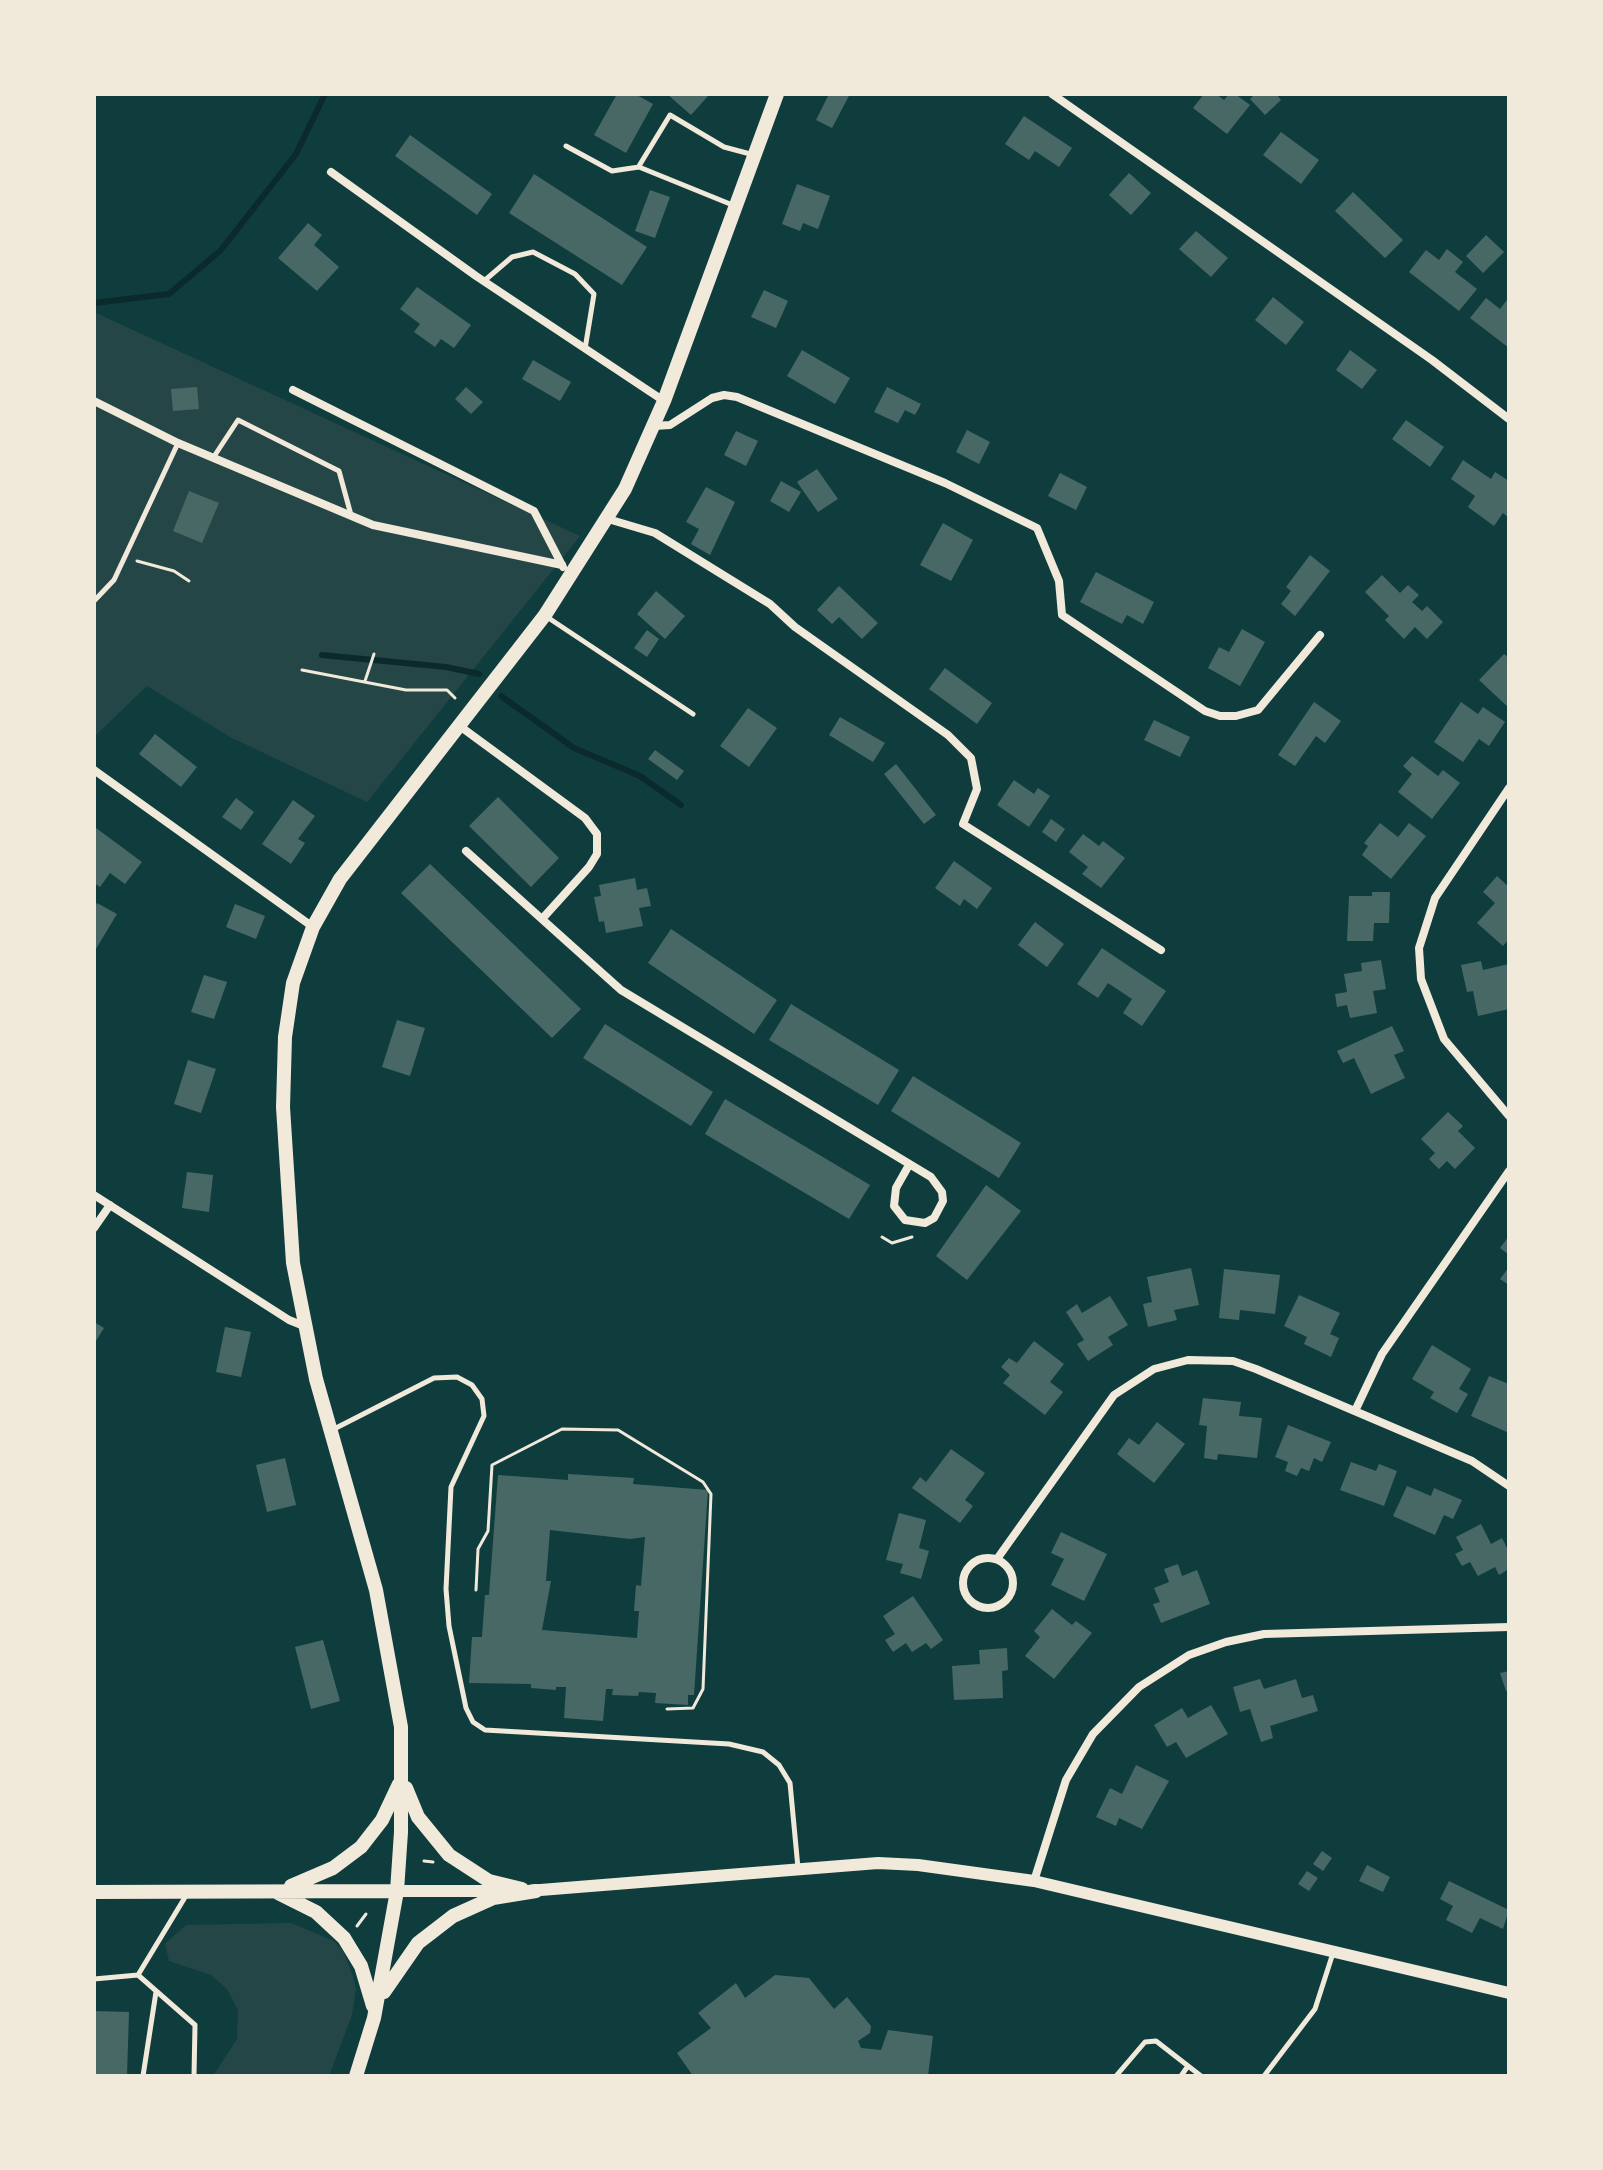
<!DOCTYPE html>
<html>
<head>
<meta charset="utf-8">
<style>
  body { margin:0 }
  #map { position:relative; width:1603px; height:2170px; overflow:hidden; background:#0f3d3e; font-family:Jost,sans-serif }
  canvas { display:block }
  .frame { position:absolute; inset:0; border:96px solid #f1e9da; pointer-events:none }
</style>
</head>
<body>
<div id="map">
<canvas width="1603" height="2170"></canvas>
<div class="frame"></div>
</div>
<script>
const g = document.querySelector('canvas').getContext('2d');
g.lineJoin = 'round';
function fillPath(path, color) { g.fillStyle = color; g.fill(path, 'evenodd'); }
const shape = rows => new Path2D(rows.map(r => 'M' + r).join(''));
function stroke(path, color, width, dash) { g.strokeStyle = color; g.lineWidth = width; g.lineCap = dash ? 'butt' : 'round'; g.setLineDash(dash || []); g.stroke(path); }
fillPath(shape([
  [94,312,580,536,367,802,230,737,147,686,94,737],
  [291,1923,334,1941,343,1951,353,1976,356,1989,352,2015,329,2076,213,2076,237,2039,238,2010,227,1989,211,1975,169,1961,165,1944,186,1925]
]), '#244646');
stroke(shape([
  [94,303,169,294,221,250,296,154,325,94],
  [322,655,446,667,479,674],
  [501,696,574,748,640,776,681,805]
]), '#0a2a2b', 6);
fillPath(shape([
  [617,94,635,94,653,104,626,153,594,135],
  [667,94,706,94,708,96,691,115],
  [829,94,850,94,832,128,816,120],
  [1204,94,1216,94,1224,100,1229,94,1235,94,1250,105,1227,134,1193,108],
  [1255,94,1276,94,1281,100,1265,115,1250,99],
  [1024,116,1072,148,1059,167,1035,151,1029,160,1005,144],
  [1281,132,1319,160,1301,184,1263,155],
  [410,135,492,194,477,215,395,156],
  [1129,173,1151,193,1131,215,1109,195],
  [534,174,647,247,622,285,509,213],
  [797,184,830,196,818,229,803,223,800,231,782,224],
  [650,190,670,197,655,238,635,231],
  [1353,192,1403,240,1385,258,1335,211],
  [308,223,322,235,314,245,339,267,317,291,278,258],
  [1196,231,1228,258,1211,277,1179,249],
  [1486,235,1504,252,1483,273,1466,256],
  [1447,249,1463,262,1455,272,1477,289,1459,311,1409,272,1426,250,1439,260],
  [417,287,471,325,454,348,441,339,435,347,414,332,420,324,400,309],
  [764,290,788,301,776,328,751,317],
  [1273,297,1304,322,1286,345,1255,320],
  [1486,298,1500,309,1507,300,1509,302,1509,348,1470,318],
  [802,350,850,378,835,404,787,376],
  [1350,350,1377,370,1362,389,1336,370],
  [533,360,571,382,560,401,522,379],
  [197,387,199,409,173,411,171,389],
  [466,387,483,402,471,414,455,399],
  [887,387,921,404,915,415,905,410,898,423,874,412],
  [1406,420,1444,447,1430,467,1392,439],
  [967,430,990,442,979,464,956,452],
  [736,431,758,441,746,466,724,455],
  [1463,460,1491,479,1495,472,1509,481,1509,518,1503,513,1494,526,1468,507,1475,496,1451,479],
  [817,469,838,499,818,512,797,482],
  [1060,473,1087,487,1076,510,1048,496],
  [781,481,801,492,789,512,770,501],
  [706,487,735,502,710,555,691,544,699,529,686,522],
  [189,491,219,503,202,543,173,531],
  [943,523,973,540,951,581,920,565],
  [1310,555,1330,571,1295,616,1281,604,1291,591,1286,587],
  [1096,572,1154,602,1143,624,1127,615,1122,624,1080,602],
  [1382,575,1400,593,1408,585,1419,595,1412,602,1422,611,1427,606,1443,622,1427,639,1415,627,1404,639,1385,620,1389,616,1365,592],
  [839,586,878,623,862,639,839,617,832,624,817,610],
  [656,591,685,616,665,639,637,614],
  [1242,629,1265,642,1240,686,1208,668,1219,647,1229,652],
  [647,630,659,639,647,657,634,648],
  [1504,654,1509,658,1509,708,1479,680],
  [945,668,992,703,977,724,929,689],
  [1314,702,1341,721,1325,743,1316,736,1295,766,1278,755],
  [1461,702,1478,714,1483,707,1505,722,1489,746,1479,739,1463,762,1434,742],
  [748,708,777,728,749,767,720,746],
  [840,717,885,743,873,762,829,735],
  [1154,720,1190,737,1180,757,1144,740],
  [155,734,197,767,181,787,139,754],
  [655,750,684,771,677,780,648,759],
  [1412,756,1438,776,1443,770,1460,783,1432,819,1398,792,1412,774,1403,766],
  [896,764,936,815,924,824,884,774],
  [1014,780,1034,794,1038,788,1050,796,1029,827,997,805],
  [498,797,559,858,531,887,469,826],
  [236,798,254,812,241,830,222,817],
  [293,800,315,816,298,839,305,843,291,864,262,844],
  [1051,819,1065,829,1056,842,1042,832],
  [1380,823,1398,837,1409,823,1426,836,1391,879,1362,855,1368,846,1364,843],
  [96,828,142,862,125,884,110,873,100,887,94,883],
  [1083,834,1099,846,1103,841,1125,858,1101,888,1082,874,1088,867,1069,852],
  [954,861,992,888,977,909,964,899,960,906,935,888],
  [430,864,581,1009,552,1038,401,893],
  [1497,876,1509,887,1509,939,1503,946,1477,923,1495,903,1483,892],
  [635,878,637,890,647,888,651,906,639,908,643,926,606,933,604,921,599,922,594,897,601,896,599,885],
  [1372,892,1390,892,1389,923,1374,923,1373,941,1347,941,1349,896,1372,896],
  [97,903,117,914,94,952,94,909],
  [235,904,265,916,256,939,226,927],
  [1035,922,1064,944,1047,967,1018,945],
  [671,929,777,1000,754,1034,648,963],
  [1102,948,1166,991,1142,1026,1123,1013,1132,999,1108,983,1098,998,1077,984],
  [1381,960,1386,989,1373,991,1377,1013,1350,1018,1347,1005,1337,1007,1335,994,1347,992,1344,974,1362,971,1361,963],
  [1481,961,1483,970,1509,964,1509,1009,1478,1016,1473,991,1467,992,1461,965],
  [204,975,227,982,214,1019,191,1012],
  [791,1004,899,1070,878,1105,769,1040],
  [397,1020,425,1028,410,1076,382,1067],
  [605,1024,713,1092,691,1126,583,1058],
  [1392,1026,1404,1051,1394,1055,1405,1078,1371,1094,1354,1058,1343,1063,1337,1051],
  [188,1060,216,1069,201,1113,174,1104],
  [913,1076,1021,1143,999,1178,891,1111],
  [725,1099,870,1185,849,1219,705,1134],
  [1448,1112,1463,1126,1458,1131,1475,1148,1455,1169,1447,1161,1439,1169,1429,1159,1435,1153,1421,1139],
  [187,1172,213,1175,209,1212,182,1208],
  [986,1185,1021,1211,967,1280,936,1256],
  [1509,1236,1509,1255,1500,1248],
  [1509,1267,1509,1285,1500,1279],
  [1191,1268,1199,1305,1174,1310,1177,1320,1148,1327,1143,1304,1152,1302,1147,1277],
  [1224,1269,1280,1275,1275,1314,1240,1310,1239,1320,1219,1318],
  [1299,1295,1340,1313,1330,1334,1339,1338,1331,1357,1304,1344,1307,1337,1284,1326],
  [1110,1296,1128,1325,1108,1337,1113,1345,1088,1361,1077,1344,1084,1340,1066,1312,1077,1304,1082,1313],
  [94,1322,104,1328,94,1344],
  [225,1327,251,1332,241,1377,216,1372],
  [1034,1341,1064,1364,1050,1382,1063,1392,1045,1415,1003,1383,1010,1375,1001,1367,1009,1358,1017,1363],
  [1432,1345,1471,1369,1459,1389,1468,1394,1457,1413,1430,1398,1434,1392,1412,1379],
  [1489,1376,1509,1384,1509,1433,1471,1416],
  [1203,1398,1241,1402,1239,1416,1262,1418,1257,1458,1218,1454,1217,1460,1204,1458,1207,1426,1199,1425],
  [1157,1422,1185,1444,1154,1483,1117,1454,1129,1438,1139,1445],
  [1288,1425,1331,1442,1322,1462,1314,1458,1309,1471,1301,1468,1297,1476,1285,1471,1288,1462,1275,1457],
  [951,1449,985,1473,965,1500,973,1506,960,1523,912,1488,920,1477,926,1482],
  [285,1458,296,1505,267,1512,256,1465],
  [1351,1462,1376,1471,1379,1464,1397,1471,1384,1506,1340,1490],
  [568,1474,634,1478,633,1484,708,1490,694,1695,688,1695,688,1705,655,1703,656,1693,639,1692,638,1696,612,1695,613,1689,606,1689,603,1721,564,1718,566,1687,556,1687,556,1690,531,1688,531,1684,469,1683,472,1637,482,1637,485,1595,489,1595,498,1475,568,1480],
  [550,1530,630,1539,645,1537,641,1586,636,1585,634,1611,639,1611,637,1638,542,1630,551,1581,546,1581],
  [1407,1486,1431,1496,1434,1488,1462,1500,1453,1519,1444,1515,1435,1535,1393,1516],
  [899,1513,926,1520,919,1548,929,1551,921,1579,900,1573,903,1564,886,1560],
  [1481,1524,1491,1544,1502,1538,1509,1552,1509,1569,1499,1575,1495,1567,1478,1576,1470,1562,1462,1566,1455,1554,1463,1550,1456,1537],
  [1061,1532,1107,1554,1084,1601,1051,1585,1064,1559,1051,1553],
  [1178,1564,1182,1576,1197,1570,1210,1604,1161,1623,1153,1604,1160,1602,1154,1588,1169,1582,1164,1569],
  [913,1596,943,1640,931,1649,926,1643,912,1652,906,1643,893,1652,885,1640,895,1634,883,1616],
  [1052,1609,1072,1625,1076,1621,1092,1633,1054,1679,1025,1656,1040,1637,1034,1631],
  [323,1640,340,1701,311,1709,295,1647],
  [1007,1648,1008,1670,1002,1671,1003,1698,954,1700,952,1666,980,1664,979,1650],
  [1509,1671,1509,1690,1506,1691,1500,1673],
  [1260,1679,1264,1689,1296,1679,1302,1698,1313,1695,1318,1711,1270,1726,1273,1738,1261,1742,1250,1709,1240,1712,1233,1687],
  [1211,1705,1228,1734,1186,1758,1176,1742,1167,1747,1154,1725,1182,1708,1188,1718],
  [1136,1765,1169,1781,1142,1829,1119,1818,1116,1826,1096,1817,1110,1788,1122,1794],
  [1322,1851,1332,1858,1323,1871,1313,1864],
  [1367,1865,1390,1877,1383,1892,1359,1881],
  [1307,1871,1318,1878,1309,1891,1298,1884],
  [1449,1881,1509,1910,1503,1929,1480,1918,1472,1933,1446,1920,1453,1906,1440,1899],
  [775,1975,809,1978,834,2009,847,1997,871,2026,870,2033,858,2041,861,2048,881,2050,888,2030,933,2036,928,2076,693,2076,677,2053,711,2028,698,2013,736,1983,745,1998],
  [94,2011,129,2012,127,2076,94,2076]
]), '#486865');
stroke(shape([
  [137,561,174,571,189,581],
  [302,670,406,690,447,690,455,698],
  [365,681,374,654],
  [882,1237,892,1243,912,1237],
  [476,1590,478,1549,488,1531,492,1465,562,1429,618,1430,703,1482,711,1494,703,1689,693,1708,667,1709],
  [424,1861,433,1862],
  [357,1926,366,1914]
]), '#f1e9da', 3);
stroke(shape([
  [566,146,612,171,639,167,735,206],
  [639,166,670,115,724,147,754,155],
  [484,281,512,257,533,252,575,274,594,294,585,349],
  [213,458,238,420,339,471,351,515],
  [94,601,114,580,178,443],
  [547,617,693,714],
  [334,1429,434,1378,457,1377,472,1385,482,1399,484,1416,451,1487,446,1589,449,1626,466,1708,473,1722,485,1730,729,1744,763,1752,779,1765,790,1783,798,1868],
  [138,1975,187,1894],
  [94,1979,138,1975,195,2025,194,2076],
  [143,2076,156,1992],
  [1116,2076,1145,2042,1156,2041,1201,2076],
  [1181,2076,1188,2066],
  [1264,2076,1315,2009,1333,1953]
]), '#f1e9da', 5);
stroke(shape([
  [1052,94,1432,360,1509,419],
  [331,172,476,276,664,401],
  [293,390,534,511,563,567],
  [94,401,178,443,373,525,562,565],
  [654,426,670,425,712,398,724,395,737,397,945,483,1037,528,1059,581,1062,615,1205,711,1220,716,1236,716,1258,710,1320,635],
  [608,519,655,533,770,604,795,627,948,735,971,758,977,789,963,824,1161,950],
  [461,727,585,818,597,834,597,854,589,867,542,919],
  [94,770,313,927],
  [1509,788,1435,898,1419,948,1421,979,1444,1039,1509,1116],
  [466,851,621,990,931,1177,942,1192,943,1201,934,1218,925,1223,905,1220,894,1206,896,1188,909,1165],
  [94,1195,289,1320,304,1326],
  [94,1228,110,1205],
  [1355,1411,1382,1354,1509,1171],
  '963 1583a25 25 0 1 1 50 0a25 25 0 1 1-50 0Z',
  [997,1559,1114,1395,1154,1369,1188,1360,1233,1361,1256,1369,1472,1461,1509,1486],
  [1034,1881,1066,1780,1093,1734,1139,1687,1189,1655,1226,1642,1264,1634,1509,1627]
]), '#f1e9da', 8);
stroke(shape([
  [397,1891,509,1891],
  [528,1891,878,1863,918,1865,1034,1881,1509,1993]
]), '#f1e9da', 12);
stroke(shape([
  [406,1788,418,1817,449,1855,489,1881,522,1889],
  [291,1886,333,1868,361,1847,382,1820,399,1784],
  [94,1892,397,1891],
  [278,1893,316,1912,344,1938,361,1966,373,2006],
  [384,1992,418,1943,453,1916,493,1898,536,1891],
  [356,2076,374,2018,397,1891,401,1832,401,1727,376,1590,316,1379,293,1263,283,1107,285,1037,293,983,313,927,340,879,545,615,625,489,664,401,777,94]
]), '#f1e9da', 14);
</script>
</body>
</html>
